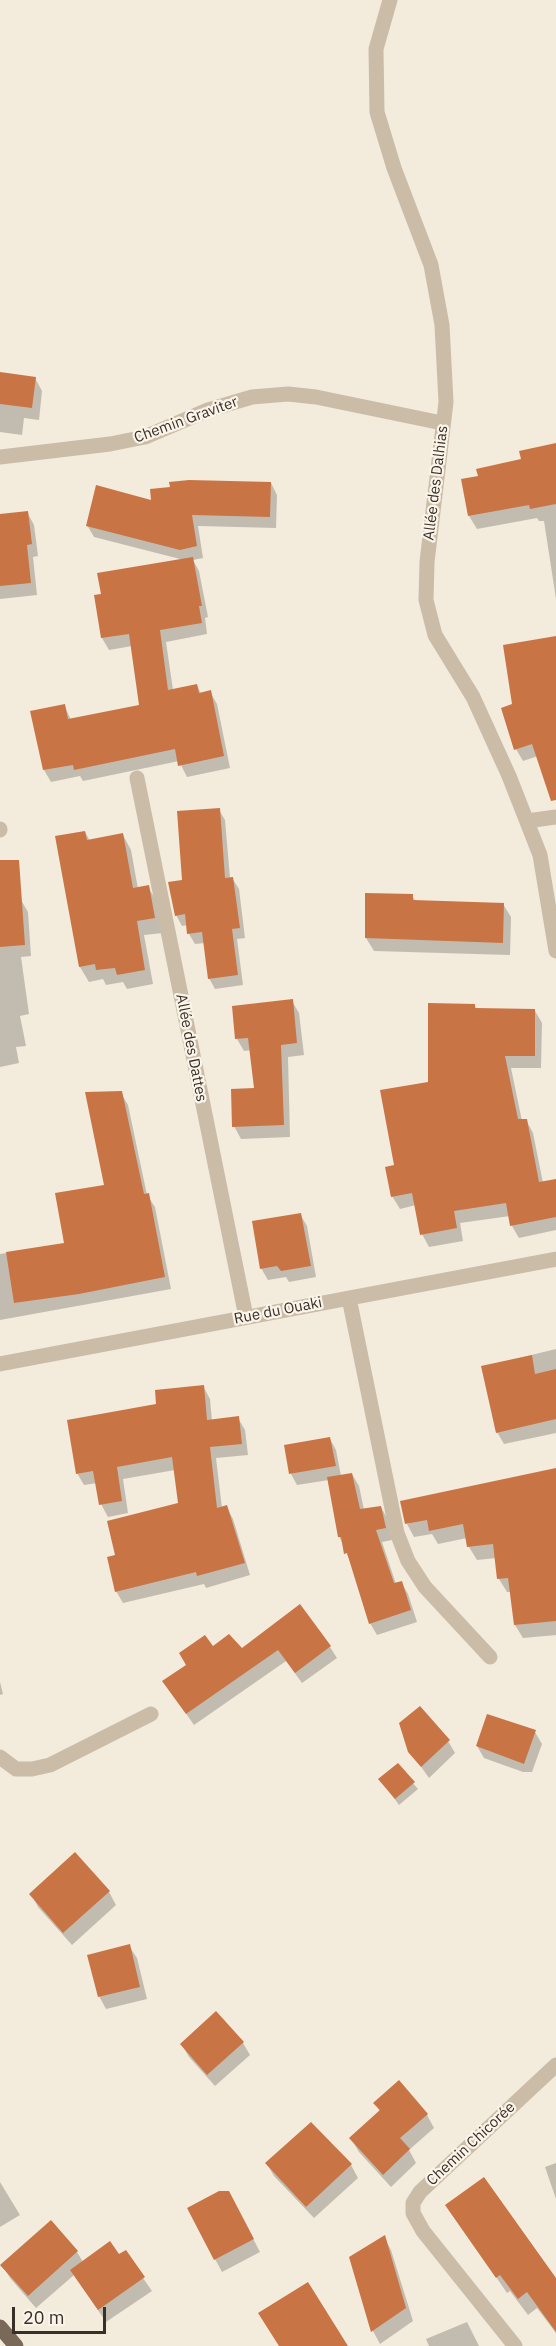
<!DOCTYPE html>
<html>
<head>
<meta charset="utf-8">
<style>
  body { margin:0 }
  #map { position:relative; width:556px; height:2346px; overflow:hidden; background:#f3ebdc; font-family:"IBM Plex Sans",sans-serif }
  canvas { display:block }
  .scale { position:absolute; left:12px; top:2307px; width:94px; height:27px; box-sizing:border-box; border:3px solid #382f28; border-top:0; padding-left:8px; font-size:18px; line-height:21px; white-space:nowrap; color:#382f28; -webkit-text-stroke:4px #faf4e9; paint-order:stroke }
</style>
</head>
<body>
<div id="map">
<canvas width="556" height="2346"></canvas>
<div class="scale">20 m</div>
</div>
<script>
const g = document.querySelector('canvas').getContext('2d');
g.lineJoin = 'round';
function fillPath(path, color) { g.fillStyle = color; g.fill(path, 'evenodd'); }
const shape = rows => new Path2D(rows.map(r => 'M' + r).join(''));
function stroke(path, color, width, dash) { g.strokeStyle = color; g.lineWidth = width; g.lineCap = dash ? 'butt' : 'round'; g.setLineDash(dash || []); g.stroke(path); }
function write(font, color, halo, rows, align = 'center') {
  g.font = font + ' "IBM Plex Sans",sans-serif'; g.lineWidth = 4.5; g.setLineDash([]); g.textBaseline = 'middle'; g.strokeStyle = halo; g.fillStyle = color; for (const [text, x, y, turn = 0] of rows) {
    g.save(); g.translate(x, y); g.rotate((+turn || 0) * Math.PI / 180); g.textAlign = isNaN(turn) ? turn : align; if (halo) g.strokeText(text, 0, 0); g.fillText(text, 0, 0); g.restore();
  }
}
fillPath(shape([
  [0,374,35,378,42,391,39,420,24,418,22,435,0,432],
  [556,445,556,599,544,521,539,521,537,518,477,529,469,516,479,477],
  [271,483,277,495,276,528,198,526,203,558,193,560,199,571,208,617,205,618,207,634,166,642,173,690,197,685,201,694,210,692,217,704,230,768,187,777,179,761,83,781,80,776,51,782,44,770,32,712,64,705,71,720,141,706,132,646,109,650,102,638,96,596,184,560,94,537,87,525,153,502],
  [27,512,34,525,38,556,33,557,37,595,0,599,0,515],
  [556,703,556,790,538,756,523,761,516,749],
  [219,810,225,820,230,878,232,878,239,889,245,938,237,939,243,985,215,989,209,978,205,943,195,944,189,934,188,925,182,926,176,915,184,881],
  [85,832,90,841,123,835,131,850,138,889,148,887,157,902,163,933,144,935,153,984,127,989,123,982,106,985,103,979,89,982,80,967,57,837],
  [412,895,416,902,503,904,511,917,510,955,374,951,366,938],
  [21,900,28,912,31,956,21,957,29,1014,20,1016,26,1046,16,1047,19,1063,0,1067,0,902],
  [292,1001,299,1013,304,1055,288,1057,290,1137,241,1139,234,1126,256,1089,251,1050,244,1051,237,1039],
  [475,1006,477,1010,535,1011,542,1023,541,1068,511,1068,522,1121,526,1120,533,1133,543,1183,556,1180,556,1230,519,1238,512,1226,510,1216,460,1223,463,1241,429,1247,422,1234,416,1205,400,1209,392,1196,396,1167,430,1083],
  [121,1093,128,1105,147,1195,155,1207,171,1289,0,1320,0,1254,66,1244,106,1186],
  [300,1214,307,1226,316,1277,289,1282,286,1277,268,1280,261,1268],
  [556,1349,556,1433,504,1444,497,1432,482,1367],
  [203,1386,210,1399,212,1421,238,1418,245,1430,248,1455,216,1458,222,1508,226,1506,233,1519,250,1575,206,1588,204,1584,123,1603,116,1591,117,1556,180,1504,175,1470,123,1479,128,1513,108,1517,101,1504,97,1483,84,1485,77,1473,158,1405],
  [330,1439,336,1450,341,1476,352,1474,359,1486,364,1510,381,1507,388,1520,392,1540,382,1542,396,1584,401,1582,408,1594,417,1622,377,1635,370,1623,352,1565,339,1536,329,1480,297,1485,291,1474],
  [556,1470,556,1635,523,1638,515,1625,511,1592,507,1592,499,1579,496,1558,477,1560,469,1547,467,1538,438,1544,432,1534,414,1537,407,1524],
  [330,1647,337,1658,302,1683,286,1661,194,1725,171,1692,188,1666,212,1648,242,1650],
  [0,1682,3,1694,0,1695],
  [535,1732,542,1744,532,1772,523,1772,484,1758,477,1746],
  [448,1741,455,1753,429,1778,410,1751],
  [397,1765,418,1789,399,1805,380,1779],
  [75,1854,109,1892,116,1905,72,1945,38,1907,31,1894],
  [129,1946,137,1958,147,1999,106,2009,99,1996],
  [216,2014,243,2043,250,2055,215,2086,189,2057,182,2045],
  [398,2082,427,2115,434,2128,409,2150,416,2163,391,2187,359,2152,351,2139,380,2112,375,2103],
  [311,2124,351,2165,358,2178,314,2218,274,2176,267,2164],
  [556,2163,556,2199,545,2167],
  [0,2182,20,2215,0,2227],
  [447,2205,556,2281,556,2333,537,2308,528,2315,510,2291,507,2293],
  [236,2206,260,2252,222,2272,215,2259],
  [51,2222,77,2252,83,2262,119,2256,125,2252,152,2291,106,2322,74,2275,36,2308,10,2278,2,2265],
  [384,2237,391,2250,413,2321,380,2344,373,2331,351,2257],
  [467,2322,479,2346,429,2346,426,2339]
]), '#0003');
fillPath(shape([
  [0,372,36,377,32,408,0,404],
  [556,443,556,504,530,509,529,505,468,516,461,479,478,476,476,469,521,459,519,451],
  [189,480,271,482,270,517,192,515,197,546,180,550,86,526,96,485,151,500,150,489,170,487,169,482],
  [28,511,32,544,27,545,31,583,0,586,0,514],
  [193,557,202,606,199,606,202,623,160,630,168,690,197,684,199,693,211,690,224,756,178,766,175,749,74,770,73,765,43,770,30,711,65,704,68,719,139,705,129,634,101,638,94,595,101,594,97,573],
  [556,636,556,800,551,801,532,744,514,750,501,708,512,704,503,645],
  [220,808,225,878,233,877,240,928,232,929,238,975,208,979,202,932,187,934,185,914,175,916,168,882,182,880,177,811],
  [85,831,87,840,123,833,133,888,149,885,155,918,137,921,145,970,117,975,115,968,96,970,95,964,79,967,55,836],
  [0,860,19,860,25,945,0,947],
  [365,893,413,894,413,900,504,903,503,943,365,938],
  [293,999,297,1043,281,1045,284,1125,232,1127,231,1089,254,1088,248,1038,235,1039,232,1006],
  [428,1003,475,1004,475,1008,535,1009,535,1056,505,1056,518,1119,527,1119,539,1182,556,1179,556,1217,510,1226,506,1203,454,1211,457,1228,420,1235,412,1193,391,1197,385,1167,394,1165,380,1090,428,1082],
  [122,1091,144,1194,149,1193,165,1277,79,1294,14,1303,6,1252,64,1243,55,1193,104,1185,85,1092],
  [301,1213,311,1266,281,1271,277,1266,260,1269,252,1221],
  [532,1355,535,1374,556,1369,556,1419,496,1433,481,1366],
  [204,1385,207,1420,239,1416,242,1444,210,1447,217,1508,227,1505,245,1563,197,1576,196,1572,115,1592,107,1557,115,1555,107,1521,178,1503,172,1457,117,1467,122,1501,99,1505,93,1471,76,1474,67,1420,156,1404,155,1390],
  [330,1437,336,1466,289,1474,284,1445],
  [556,1468,556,1621,514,1625,508,1578,497,1579,493,1544,467,1547,463,1524,429,1531,427,1520,405,1524,400,1501],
  [352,1473,360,1509,381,1506,386,1528,376,1530,394,1583,402,1581,411,1610,369,1624,347,1553,344,1554,341,1537,338,1537,327,1477],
  [300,1604,331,1646,295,1673,278,1650,186,1714,162,1681,186,1665,179,1653,205,1635,213,1646,229,1634,242,1648],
  [420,1706,450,1740,421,1767,408,1752,399,1723],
  [487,1714,536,1730,524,1764,476,1746],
  [398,1763,415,1782,395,1799,378,1779],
  [75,1852,110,1891,63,1933,29,1894],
  [130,1944,140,1987,98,1997,87,1955],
  [216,2011,244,2042,207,2075,180,2044],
  [399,2080,428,2114,400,2138,410,2149,383,2175,349,2138,380,2110,373,2103],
  [311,2122,352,2164,306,2207,265,2163],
  [484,2177,556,2278,556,2332,527,2292,518,2299,500,2275,496,2278,445,2205],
  [219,2191,229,2191,254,2239,214,2260,187,2208],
  [51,2220,78,2251,28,2296,0,2265],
  [385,2235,406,2308,371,2332,349,2257],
  [110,2241,119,2254,126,2250,145,2277,98,2310,70,2270],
  [308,2282,348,2346,279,2346,258,2313]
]), '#c87445');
stroke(shape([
  [390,0,376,49,377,112,394,168,431,265,442,325,446,402,427,562,426,600,435,635,473,697,509,776,540,855,556,951],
  [0,457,110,444,145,437,208,410,252,397,288,394,316,397,442,423],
  [137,778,246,1317],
  [527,821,556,817],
  [0,829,0,830],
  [349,1298,397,1533,408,1561,425,1587,490,1657],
  [0,1364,556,1259],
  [0,1757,16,1769,32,1769,50,1765,151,1714],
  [515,2346,423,2231,413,2213,413,2203,420,2192,556,2065]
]), '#cbbca8', 15);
stroke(shape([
  [0,2327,16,2346]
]), '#7a6859', 15);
write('15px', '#382f28', '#faf4e9', [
  ["Chemin Graviter",186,420,-20],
  ["Allée des Dalhias",436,483,-83],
  ["Allée des Dattes",191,1048,79],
  ["Rue du Ouaki",278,1311,-11],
  ["Chemin Chicorée",471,2144,-43]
]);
</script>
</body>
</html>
